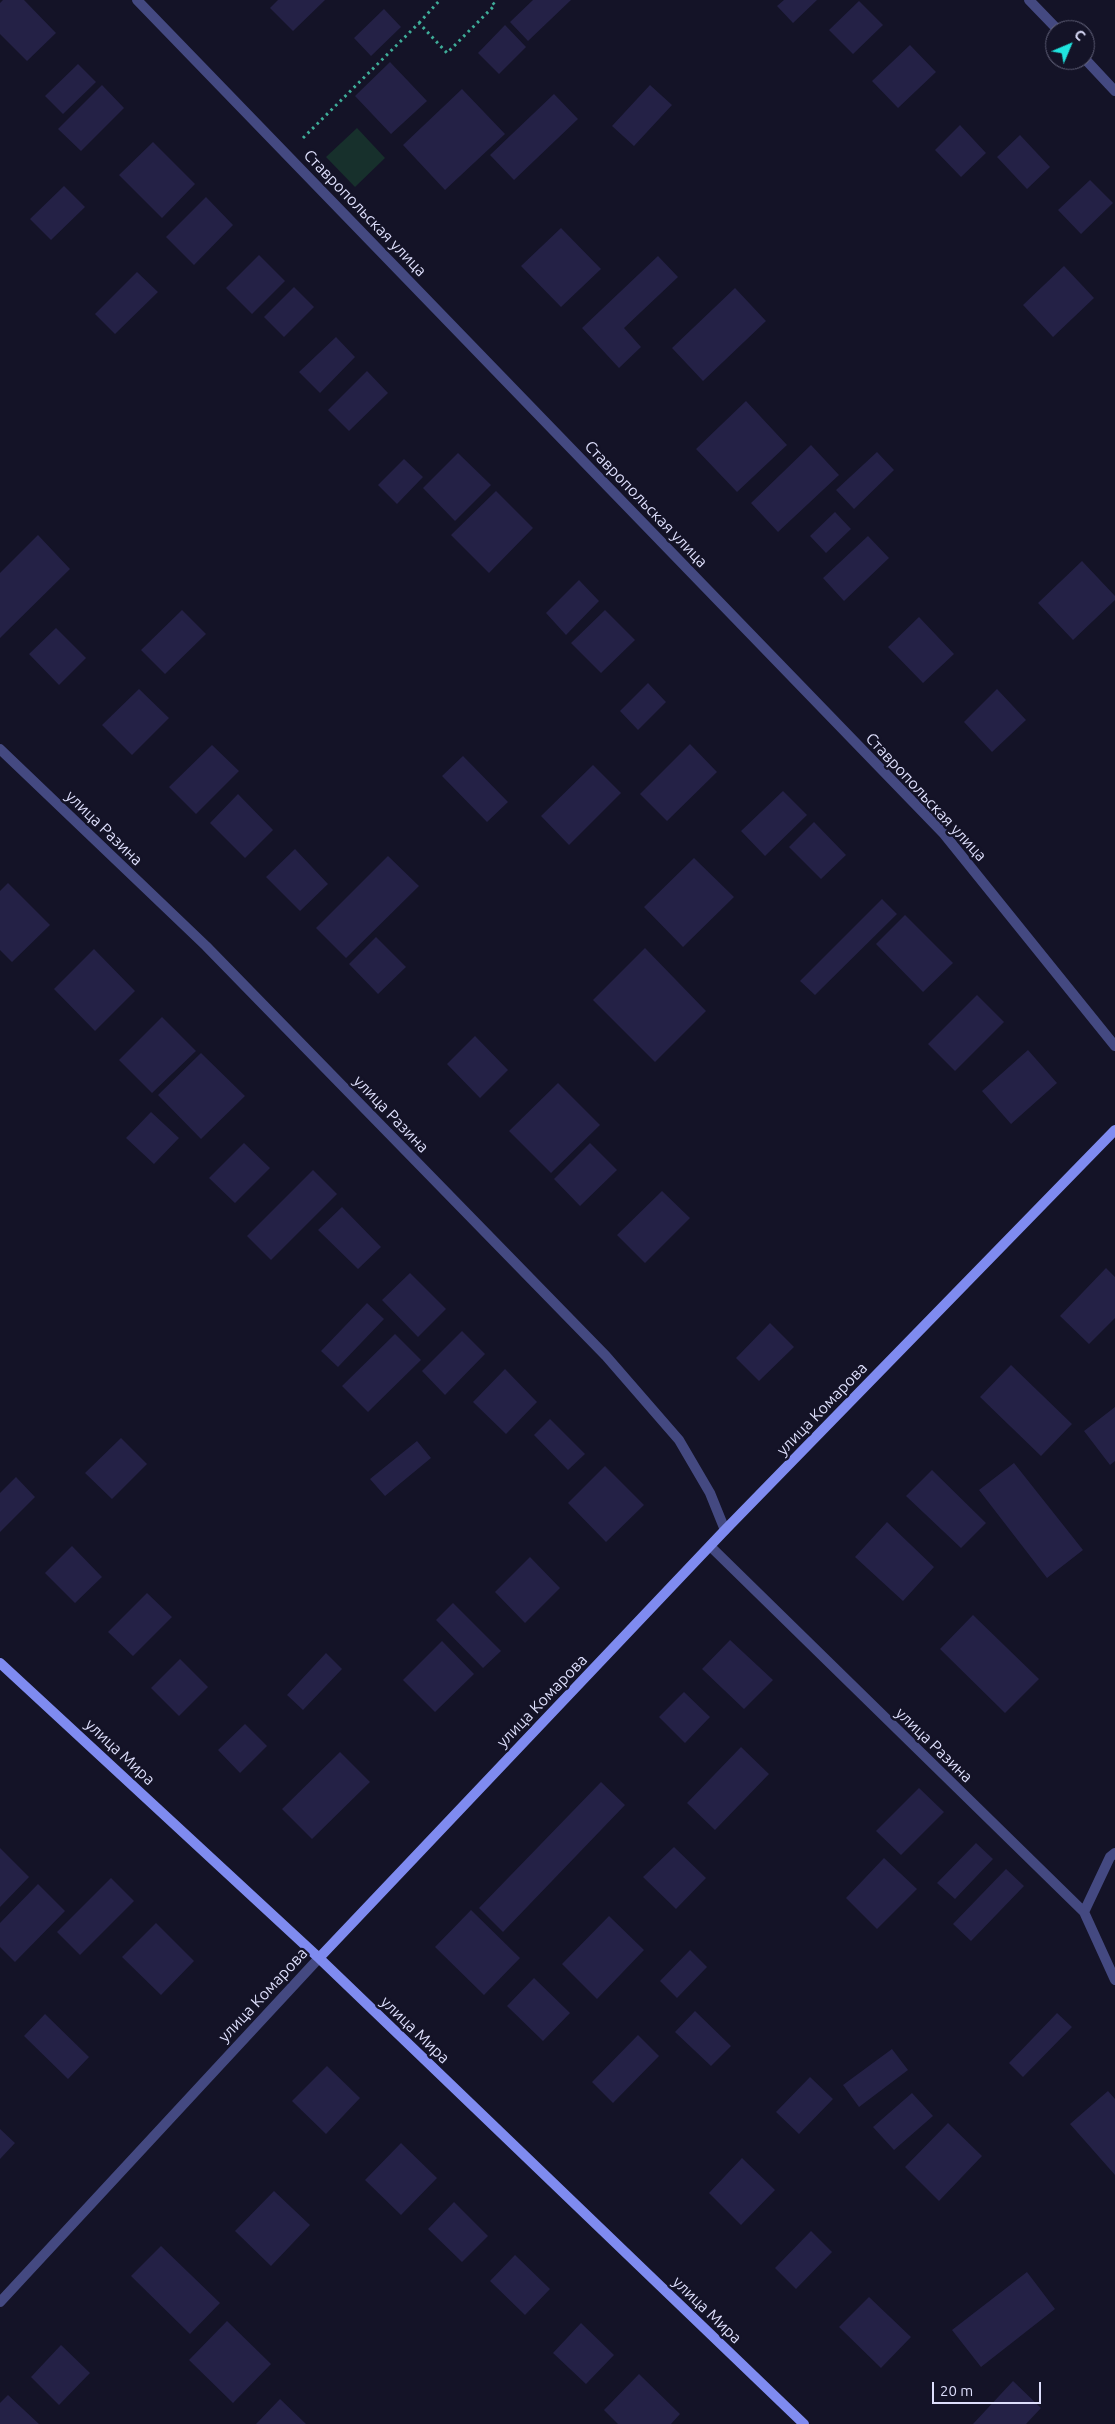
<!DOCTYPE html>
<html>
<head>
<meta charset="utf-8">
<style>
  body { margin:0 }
  #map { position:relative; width:1115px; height:2424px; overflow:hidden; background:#141327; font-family:Ubuntu,sans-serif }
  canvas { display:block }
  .north { position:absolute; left:1045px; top:20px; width:50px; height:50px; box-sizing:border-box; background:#141327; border:1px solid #64647c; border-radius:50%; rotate:45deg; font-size:14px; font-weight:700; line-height:20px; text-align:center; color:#dddefb }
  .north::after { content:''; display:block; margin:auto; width:18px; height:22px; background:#20e4df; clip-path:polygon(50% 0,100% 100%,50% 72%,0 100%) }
  .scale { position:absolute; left:932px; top:2382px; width:109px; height:22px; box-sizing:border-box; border:2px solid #dddefb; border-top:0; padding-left:6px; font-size:15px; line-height:18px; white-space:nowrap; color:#dddefb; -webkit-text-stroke:4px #141327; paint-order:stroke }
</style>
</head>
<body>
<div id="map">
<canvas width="1115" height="2424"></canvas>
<div class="north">С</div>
<div class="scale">20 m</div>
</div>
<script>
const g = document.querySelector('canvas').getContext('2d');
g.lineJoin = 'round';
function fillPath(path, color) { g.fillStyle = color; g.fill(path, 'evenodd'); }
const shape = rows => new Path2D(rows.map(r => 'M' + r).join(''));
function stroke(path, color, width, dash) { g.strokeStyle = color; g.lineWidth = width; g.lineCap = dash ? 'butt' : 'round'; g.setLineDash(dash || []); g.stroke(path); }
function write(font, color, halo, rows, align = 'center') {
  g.font = font + ' Ubuntu,sans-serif'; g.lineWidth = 5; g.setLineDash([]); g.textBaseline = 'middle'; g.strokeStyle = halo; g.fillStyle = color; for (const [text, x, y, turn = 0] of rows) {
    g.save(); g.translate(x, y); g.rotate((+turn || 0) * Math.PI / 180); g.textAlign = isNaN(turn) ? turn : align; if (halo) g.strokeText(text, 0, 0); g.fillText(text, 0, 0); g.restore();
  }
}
fillPath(shape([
  [357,128,385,158,355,187,326,157]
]), '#17302c');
fillPath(shape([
  [3,0,24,0,56,33,27,61,0,34,0,3],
  [278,0,325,0,293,31,270,8],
  [533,0,571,0,528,41,510,22],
  [784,0,817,0,793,23,777,6],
  [859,1,883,25,853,54,829,30],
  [384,9,401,27,371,56,354,38],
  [505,25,526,47,499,74,478,53],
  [910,45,936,72,898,108,872,81],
  [390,62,427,101,391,134,355,96],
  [78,64,96,82,63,114,45,96],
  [102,85,124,108,81,151,58,129],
  [650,85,672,105,634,146,612,126],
  [462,89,505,134,445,190,403,145],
  [554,94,578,119,514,180,490,155],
  [960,125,986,153,961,177,935,150],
  [1020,135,1050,167,1027,189,997,157],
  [153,142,195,184,162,218,119,175],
  [1090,180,1113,203,1081,234,1058,210],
  [64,186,85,207,51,240,30,219],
  [206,197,233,225,194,265,166,237],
  [561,228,601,269,561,307,521,266],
  [259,255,285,281,252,314,226,288],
  [658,256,678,277,624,328,641,347,619,368,582,328],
  [1064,266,1094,298,1053,337,1023,305],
  [137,272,158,292,115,334,95,314],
  [294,287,314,307,284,337,264,317],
  [735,288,766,321,703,381,672,348],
  [336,337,355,357,320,393,299,372],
  [367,371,388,393,349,431,328,410],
  [746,401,787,445,737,492,696,449],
  [811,445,839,475,778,532,751,503],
  [877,452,894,470,854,509,836,490],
  [458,453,491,485,455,521,423,488],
  [404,459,423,477,397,504,378,485],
  [496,491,533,528,489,573,451,535],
  [835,512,851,529,826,553,810,536],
  [38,535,70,569,0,638,0,573],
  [868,536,889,558,844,601,823,578],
  [1082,561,1115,596,1115,600,1073,640,1038,603],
  [579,580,599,601,566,635,546,613],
  [182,610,206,634,165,674,141,650],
  [605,610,635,640,601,673,571,643],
  [919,617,954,654,923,683,888,647],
  [56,628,86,658,59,685,29,654],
  [648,683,666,702,638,730,620,711],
  [139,689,169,718,132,755,102,725],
  [997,689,1026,720,992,752,964,722],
  [690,744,717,772,667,821,640,794],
  [212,745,239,771,196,814,169,787],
  [463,756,508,802,487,822,442,776],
  [593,765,621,793,569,845,541,816],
  [783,791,807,815,765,856,741,831],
  [238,794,273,830,245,858,210,823],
  [814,822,846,855,821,879,789,847],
  [295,849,328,884,300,911,266,877],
  [388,856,419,886,346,958,316,928],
  [694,858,734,897,683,947,644,907],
  [8,883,50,925,12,962,0,950,0,891],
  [882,899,897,914,815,995,800,981],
  [905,915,953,963,923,992,876,944],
  [376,937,406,967,378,994,349,964],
  [645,948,706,1011,655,1062,593,1000],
  [94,949,135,991,95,1031,54,989],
  [977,995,1004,1022,955,1071,928,1044],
  [162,1017,196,1051,152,1093,119,1060],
  [475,1036,508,1070,480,1098,447,1064],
  [1028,1050,1057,1083,1011,1124,982,1091],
  [201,1053,245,1096,201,1139,158,1095],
  [558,1083,600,1125,551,1173,509,1131],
  [151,1112,179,1138,154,1164,126,1138],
  [244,1143,270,1168,235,1203,209,1178],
  [590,1143,617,1170,580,1206,554,1179],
  [313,1170,337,1194,271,1260,247,1236],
  [662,1191,690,1218,645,1263,617,1235],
  [342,1207,381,1247,358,1269,318,1230],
  [1106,1268,1115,1277,1115,1318,1089,1344,1060,1316],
  [410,1273,446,1309,418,1337,382,1300],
  [367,1303,384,1319,338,1367,321,1351],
  [770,1323,794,1347,759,1381,736,1358],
  [462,1331,485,1354,445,1395,422,1371],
  [395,1334,421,1360,368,1412,342,1386],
  [1011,1365,1072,1424,1041,1456,980,1397],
  [505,1369,537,1402,506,1434,473,1402],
  [1115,1407,1115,1461,1110,1465,1084,1431],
  [550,1419,585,1454,568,1470,534,1435],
  [121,1438,147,1464,112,1499,85,1473],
  [417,1441,431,1458,385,1496,370,1479],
  [1014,1463,1083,1550,1047,1578,979,1490],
  [605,1466,644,1505,606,1542,568,1503],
  [932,1470,986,1523,961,1548,906,1496],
  [16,1477,35,1497,0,1532,0,1493],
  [887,1522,934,1567,903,1601,855,1557],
  [72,1546,102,1577,75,1603,45,1573],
  [530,1557,560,1588,525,1623,495,1592],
  [147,1593,172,1617,133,1656,108,1632],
  [453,1603,501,1651,483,1668,436,1620],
  [973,1615,1039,1679,1005,1713,940,1649],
  [730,1640,773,1680,744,1709,702,1669],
  [442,1641,474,1674,435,1712,403,1680],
  [326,1653,342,1669,303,1710,287,1695],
  [180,1659,208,1687,179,1716,151,1688],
  [684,1692,710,1717,685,1743,659,1717],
  [245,1724,267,1746,240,1773,218,1750],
  [741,1747,769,1774,715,1830,687,1803],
  [340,1752,370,1782,312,1839,282,1809],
  [601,1782,625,1805,503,1932,479,1908],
  [919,1788,944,1812,901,1855,876,1831],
  [976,1843,993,1859,955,1899,937,1883],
  [674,1847,706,1878,676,1909,643,1877],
  [0,1848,29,1877,0,1907],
  [884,1858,917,1889,877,1929,846,1898],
  [1006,1869,1024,1886,971,1941,953,1924],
  [111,1878,134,1901,80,1955,57,1932],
  [38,1884,65,1911,15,1962,0,1947,0,1923],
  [471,1910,520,1958,484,1995,435,1947],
  [609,1916,644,1950,597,1999,562,1964],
  [156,1923,194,1961,161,1995,122,1957],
  [690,1950,707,1967,677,1998,660,1981],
  [534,1978,570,2013,543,2041,507,2006],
  [695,2011,731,2046,711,2066,675,2032],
  [1057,2013,1072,2027,1023,2077,1009,2063],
  [45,2014,89,2057,68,2079,24,2036],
  [638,2035,659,2056,613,2103,592,2082],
  [892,2049,908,2070,859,2107,843,2085],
  [327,2066,360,2098,326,2134,292,2101],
  [810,2077,833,2099,799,2134,776,2112],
  [1108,2091,1115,2099,1115,2175,1070,2124],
  [912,2093,933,2116,894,2150,873,2127],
  [948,2123,982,2156,939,2201,905,2167],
  [0,2129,15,2143,0,2159],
  [401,2143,437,2178,401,2215,365,2180],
  [742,2158,775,2190,741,2225,709,2193],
  [274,2191,310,2225,271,2266,235,2231],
  [454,2202,488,2236,462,2262,428,2229],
  [811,2231,832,2252,796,2289,775,2268],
  [161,2246,220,2303,190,2334,131,2276],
  [515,2255,550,2289,525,2315,490,2281],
  [1027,2272,1055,2309,981,2367,952,2330],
  [869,2297,911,2337,881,2368,839,2327],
  [227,2321,271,2364,233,2403,189,2360],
  [581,2323,614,2355,586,2384,553,2353],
  [61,2345,90,2373,59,2405,31,2377],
  [639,2374,680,2414,671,2424,618,2424,604,2410],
  [1013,2381,1041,2408,1026,2424,973,2424],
  [8,2395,39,2424,0,2424,0,2403],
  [280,2399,306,2424,256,2424]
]), '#242146');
stroke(shape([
  [419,23,440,0],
  [303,138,419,23,447,53,495,5,490,0]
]), '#3fad99', 3, [2.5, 4]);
stroke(shape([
  [137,0,944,834,1115,1046],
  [1029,0,1058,30],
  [1085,59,1115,91],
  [0,749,206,946,606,1356,679,1440,710,1493,725,1530],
  [711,1547,1084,1912,1115,1980],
  [1084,1912,1110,1857,1115,1853]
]), '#444981', 10);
stroke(shape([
  [0,2302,319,1958]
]), '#444981', 10);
stroke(shape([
  [0,1663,319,1958,804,2424],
  [319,1958,725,1530,1115,1130]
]), '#7f8bf0', 10);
write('16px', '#dddefb', '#141327', [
  ["Ставропольская улица",365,213,46],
  ["Ставропольская улица",646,504,46],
  ["Ставропольская улица",926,797,47],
  ["улица Разина",104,828,44],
  ["улица Разина",391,1114,46],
  ["улица Комарова",822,1409,-46],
  ["улица Комарова",542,1701,-46],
  ["улица Разина",934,1745,44],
  ["улица Мира",120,1752,43],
  ["улица Комарова",263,1995,-47],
  ["улица Мира",415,2030,44],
  ["улица Мира",707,2310,44]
]);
</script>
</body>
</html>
